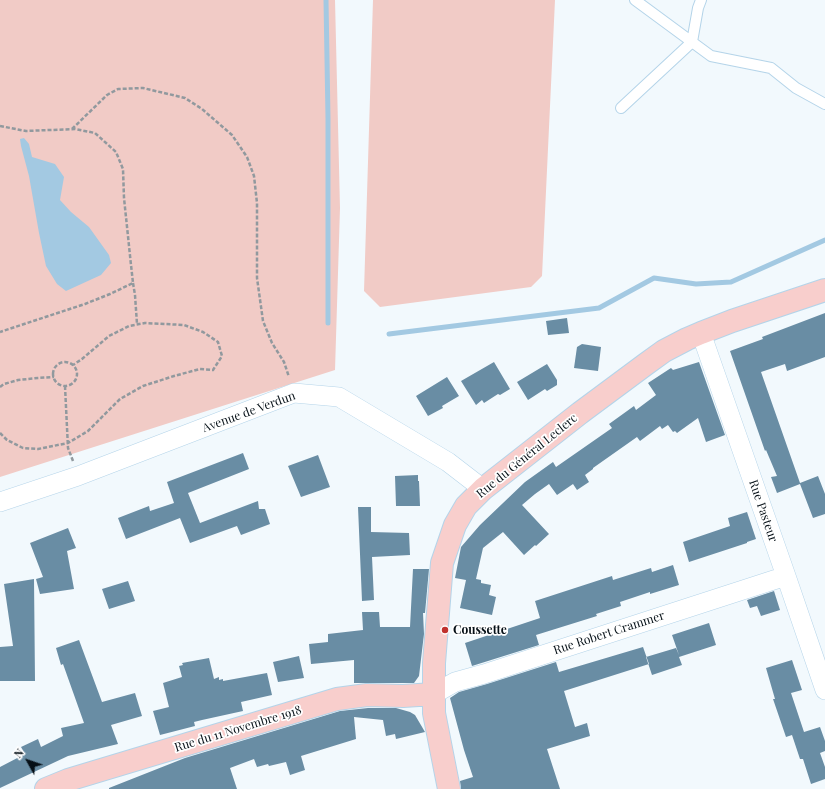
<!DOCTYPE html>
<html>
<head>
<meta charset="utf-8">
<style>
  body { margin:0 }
  #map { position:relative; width:825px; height:789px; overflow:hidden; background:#f2f9fd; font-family:"Playfair Display",serif }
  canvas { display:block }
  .north { position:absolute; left:8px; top:741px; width:40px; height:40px; -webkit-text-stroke:3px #fff; paint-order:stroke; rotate:310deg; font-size:11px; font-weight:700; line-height:16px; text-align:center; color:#050f16 }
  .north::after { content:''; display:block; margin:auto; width:14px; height:18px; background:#050f16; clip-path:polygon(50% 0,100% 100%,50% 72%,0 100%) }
</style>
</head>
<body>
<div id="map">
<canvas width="825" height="789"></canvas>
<div class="north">N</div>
</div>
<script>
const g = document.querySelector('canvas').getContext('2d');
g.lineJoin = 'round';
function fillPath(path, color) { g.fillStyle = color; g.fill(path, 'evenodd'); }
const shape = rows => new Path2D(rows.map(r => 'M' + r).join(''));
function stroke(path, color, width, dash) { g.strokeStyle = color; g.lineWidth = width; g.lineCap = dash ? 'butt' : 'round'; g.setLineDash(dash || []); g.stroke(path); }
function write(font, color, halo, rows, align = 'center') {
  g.font = font + ' "Playfair Display",serif'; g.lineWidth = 3.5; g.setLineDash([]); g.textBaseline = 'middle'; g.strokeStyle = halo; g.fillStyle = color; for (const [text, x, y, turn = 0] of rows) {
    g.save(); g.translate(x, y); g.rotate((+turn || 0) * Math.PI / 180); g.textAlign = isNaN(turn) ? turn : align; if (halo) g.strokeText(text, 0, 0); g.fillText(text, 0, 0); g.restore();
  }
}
fillPath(shape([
  [0,0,335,0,340,208,335,370,0,477],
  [373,0,555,0,542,276,531,287,380,307,364,291]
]), '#f1cbc6');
fillPath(shape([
  [24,138,29,144,32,157,55,164,64,177,60,200,71,212,89,227,109,255,111,263,101,275,66,291,57,284,46,266,39,233,29,176,21,146,20,139]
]), '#a3c9e2');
stroke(shape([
  [326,0,328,118,328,323],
  [389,334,599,308,654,278,696,284,731,282,825,240]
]), '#a3c9e2', 5);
fillPath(shape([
  [825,313,825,357,787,371,785,364,761,372,800,483,818,476,825,494,825,514,813,518,800,484,777,493,771,477,777,476,766,450,765,451,730,351,763,339,762,337],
  [567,318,569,333,548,335,546,321],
  [582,344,601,347,598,371,574,368,577,347],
  [494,362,510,389,500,395,498,394,484,403,482,400,476,405,461,381],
  [699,362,725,435,706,442,698,418,677,433,675,431,673,432,668,425,662,429,660,426,640,441,637,437,593,468,593,469,585,475,589,482,577,490,573,484,557,495,549,484,535,494,522,505,549,534,536,546,535,545,524,555,503,532,483,548,476,579,481,580,481,583,491,585,489,595,496,597,492,615,460,608,466,580,455,578,461,547,480,525,525,482,553,462,556,467,612,428,609,424,634,406,636,410,656,395,648,383,671,368,673,370],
  [547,364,557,380,557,385,547,391,545,389,528,400,517,382],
  [447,377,459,396,442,406,443,408,428,416,416,396],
  [243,453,249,469,188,493,200,523,258,501,259,509,265,509,270,524,241,535,237,526,190,543,180,518,126,539,118,518,149,506,150,511,174,503,167,482],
  [318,455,330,487,301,497,288,466],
  [418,475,418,481,419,481,420,506,396,506,395,476],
  [358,507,371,507,371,532,409,533,410,555,372,557,374,600,362,601],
  [747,512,756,539,747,542,747,543,689,562,683,542,730,526,728,518],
  [68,528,76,548,67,551,74,589,40,594,36,579,43,577,30,543],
  [673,565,679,585,650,594,650,592,620,602,621,606,596,614,597,616,536,635,539,645,472,666,465,643,540,618,535,601,612,576,613,580,651,568,652,572],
  [413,569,429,569,425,613,423,613,424,634,419,676,414,683,354,683,354,660,311,664,309,644,328,642,328,634,363,630,362,612,379,612,380,627,410,627],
  [34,579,35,681,0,681,0,647,13,646,4,584],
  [128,581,135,601,109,609,102,589],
  [774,591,780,610,761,616,757,606,750,608,747,600],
  [709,623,716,645,679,657,682,665,652,675,646,657,676,648,679,655,672,635],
  [79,640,102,702,135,693,142,716,111,725,118,744,68,756,0,788,0,767,25,754,21,747,38,739,41,747,63,736,61,728,84,723,63,664,61,665,56,648],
  [643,647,649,664,564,691,575,727,587,723,590,736,547,749,560,789,461,789,460,781,473,777,464,750,450,698,459,692,487,684,556,662,559,672],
  [299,656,304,678,278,682,273,662],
  [209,658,214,679,219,677,219,680,223,679,223,681,267,673,272,695,241,702,243,711,202,720,194,722,195,726,160,735,153,711,169,707,163,683,182,677,179,666,183,665,182,663],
  [792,660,802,690,791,693,804,732,820,727,825,741,825,751,820,753,825,767,825,779,811,784,803,759,800,759,792,735,786,737,773,699,775,699,766,668],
  [368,708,396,708,410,712,415,715,425,732,396,739,395,734,386,736,383,720,354,717,356,739,301,756,305,770,290,775,286,762,269,766,268,764,257,767,254,759,230,768,237,789,109,789,109,788,185,758,340,711]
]), '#698da4');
const lane = shape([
  [635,0,711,56,771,68,796,88,825,104],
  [621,108,692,42,698,8,701,0]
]);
const street = shape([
  [701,333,786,576,825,690],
  [0,502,78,476,294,393,339,397,448,462,483,489],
  [434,694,455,682,484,674,786,576]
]);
const secondary = shape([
  [46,789,68,780,337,699,367,695,403,696,434,694],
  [449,789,434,713,434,663,442,563,455,525,466,506,483,489,580,413,646,364,664,351,687,339,701,333,732,321,825,290]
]);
stroke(lane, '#b4d4e9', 12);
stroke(street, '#b4d4e9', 20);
stroke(secondary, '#b4d4e9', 24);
stroke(shape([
  [0,126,26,131,75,129,95,133,116,152,123,169,124,198,131,265,133,283,110,294,85,304,0,332],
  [72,129,107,95,118,89,143,88,185,98,202,109,232,135,247,157,254,176,257,203,257,278,263,321,272,343,284,362,289,377],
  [133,283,135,295,137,324],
  '53 374a12 12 0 1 1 24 0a12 12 0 1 1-24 0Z',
  [65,386,68,448,73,461],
  [0,387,4,384,18,380,38,378,54,377],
  [0,433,7,440,23,448,38,449,68,443,88,431,120,399,143,386,174,376,200,369,213,370,222,356,218,342,203,332,184,325,145,323,129,326,109,336,82,359,73,365]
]), '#91999e', 2.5, [4, 2]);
stroke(lane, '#fff', 10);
stroke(street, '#fff', 19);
stroke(secondary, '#f8cecc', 22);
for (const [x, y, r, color] of [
  [445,630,4,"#c0312e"]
]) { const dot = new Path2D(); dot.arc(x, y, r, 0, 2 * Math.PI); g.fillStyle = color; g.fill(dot); stroke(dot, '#fff', 1.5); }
write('12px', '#050f16', '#fff', [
  ["Avenue de Verdun",249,412,-20],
  ["Rue du Général Leclerc",527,456,-39],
  ["Rue Pasteur",763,511,71],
  ["Rue Robert Crammer",609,633,-18],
  ["Rue du 11 Novembre 1918",238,729,-17]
]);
write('bold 12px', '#050f16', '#fff', [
  ["Coussette",453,630]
], 'left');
</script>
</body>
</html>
